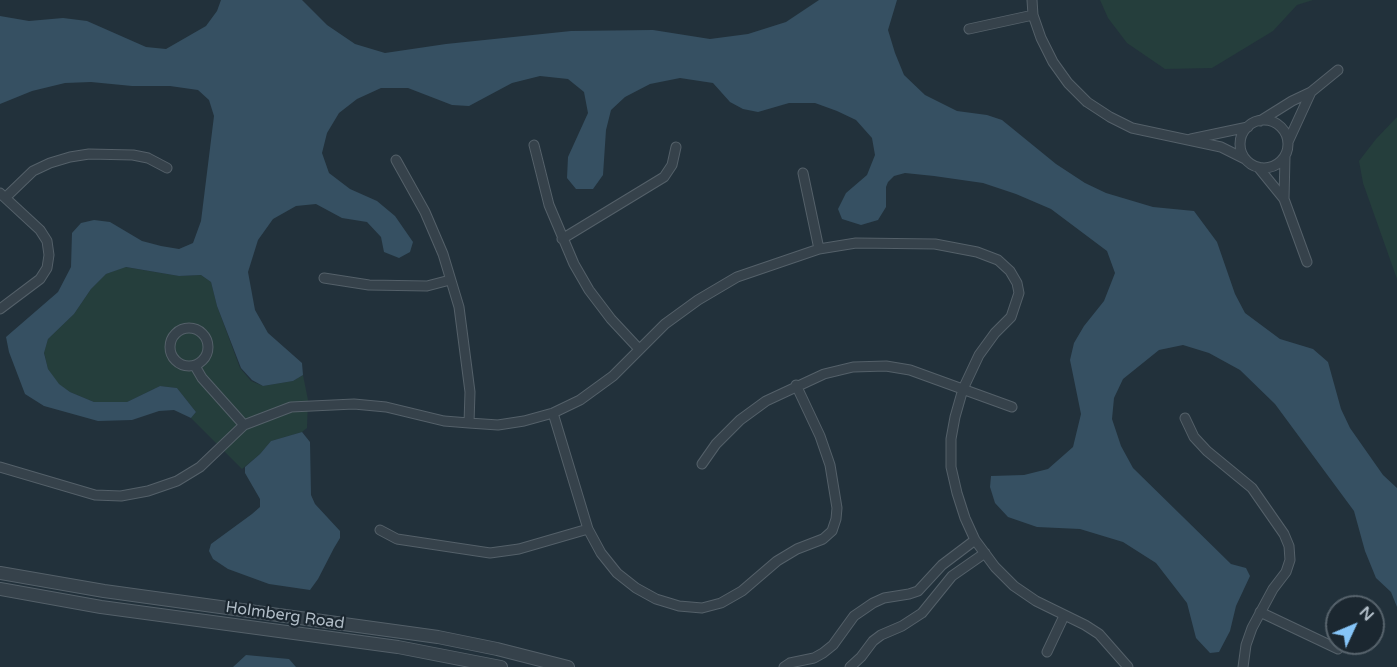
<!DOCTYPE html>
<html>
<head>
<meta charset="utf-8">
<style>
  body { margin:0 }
  #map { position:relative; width:1397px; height:667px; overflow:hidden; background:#22313b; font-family:"Varela Round",sans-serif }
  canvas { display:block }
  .north { position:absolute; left:1325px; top:595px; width:60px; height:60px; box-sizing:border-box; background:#1b2730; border:2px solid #57636c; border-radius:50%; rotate:46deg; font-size:16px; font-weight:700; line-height:24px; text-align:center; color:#b1bdc7 }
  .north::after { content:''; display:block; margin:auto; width:21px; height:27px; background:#86c5f8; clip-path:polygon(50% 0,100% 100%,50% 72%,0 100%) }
</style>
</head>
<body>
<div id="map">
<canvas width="1397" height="667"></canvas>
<div class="north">N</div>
</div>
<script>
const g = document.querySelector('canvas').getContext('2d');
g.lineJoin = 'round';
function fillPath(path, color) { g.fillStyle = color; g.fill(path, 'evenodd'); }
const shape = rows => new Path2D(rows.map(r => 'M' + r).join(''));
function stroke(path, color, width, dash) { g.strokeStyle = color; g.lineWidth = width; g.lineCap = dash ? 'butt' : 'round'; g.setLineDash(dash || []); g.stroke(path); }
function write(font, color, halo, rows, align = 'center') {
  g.font = font + ' "Varela Round",sans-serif'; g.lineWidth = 4.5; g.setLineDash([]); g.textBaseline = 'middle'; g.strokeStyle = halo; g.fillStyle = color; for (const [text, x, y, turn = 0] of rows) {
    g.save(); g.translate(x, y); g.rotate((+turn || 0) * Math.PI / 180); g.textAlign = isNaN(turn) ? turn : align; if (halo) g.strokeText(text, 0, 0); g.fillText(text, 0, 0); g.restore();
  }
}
fillPath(shape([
  [1100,0,1313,0,1297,5,1273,31,1212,68,1165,69,1127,43,1108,18],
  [1397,117,1397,279,1363,183,1359,161,1376,139],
  [125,267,179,276,201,275,211,282,217,306,240,368,251,381,263,386,293,381,303,375,308,400,307,428,302,432,271,441,260,454,242,469,191,418,196,412,177,388,160,386,127,402,94,402,70,392,58,384,48,369,44,352,48,339,74,314,91,289,106,274]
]), '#253e3c');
fillPath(shape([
  [221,0,302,0,327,25,355,44,385,53,446,44,571,31,653,30,710,39,748,34,786,22,819,0,897,0,888,30,895,53,904,75,925,95,957,111,987,115,1002,120,1056,164,1085,183,1106,193,1153,207,1194,211,1217,242,1235,294,1245,313,1280,339,1313,349,1328,362,1341,409,1350,428,1383,475,1397,488,1397,607,1391,592,1376,578,1365,551,1354,511,1275,404,1240,370,1209,353,1183,345,1159,350,1123,379,1114,398,1112,419,1121,446,1133,468,1231,564,1246,568,1250,576,1236,606,1230,631,1219,652,1210,653,1196,638,1187,603,1156,563,1123,542,1080,529,1037,527,1008,517,995,503,990,487,991,476,1024,475,1048,469,1073,447,1081,414,1070,360,1074,343,1084,326,1104,301,1115,273,1107,251,1051,209,1016,194,983,183,934,176,905,173,894,176,888,182,886,187,886,207,878,220,861,225,842,219,838,209,846,193,867,175,875,155,872,138,856,120,837,111,815,103,789,103,758,112,743,109,730,102,713,83,680,78,650,84,625,97,611,110,606,130,603,175,593,189,576,189,567,178,568,157,588,113,584,92,568,79,540,76,512,83,469,106,452,105,408,88,381,88,357,99,339,113,327,133,322,153,329,173,350,189,377,201,395,216,413,242,410,252,399,258,384,252,381,237,367,222,342,218,316,204,296,206,273,219,258,240,248,272,255,310,268,333,302,363,303,375,293,381,263,386,252,380,241,368,217,306,211,282,201,275,179,276,126,267,106,274,91,289,74,314,48,339,44,353,48,369,59,384,70,392,94,402,127,402,160,386,177,388,196,412,191,418,174,410,159,411,132,420,98,421,44,406,25,394,9,352,6,337,58,292,71,267,72,233,81,223,94,220,110,222,142,241,161,246,179,249,193,243,201,221,214,116,209,100,198,90,170,86,132,86,91,82,65,83,32,91,0,104,0,16,29,21,63,18,87,21,146,47,166,49,206,26,217,11],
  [302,432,310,442,311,495,315,504,340,531,340,538,334,548,318,579,310,590,269,584,228,569,213,559,209,551,211,544,252,514,260,507,260,499,245,473,245,467,260,454,271,441],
  [246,655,289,659,296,667,233,667]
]), '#365062');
const minor = shape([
  [1032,0,1033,15,1041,38,1053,62,1068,83,1087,102,1110,117,1132,128,1221,147,1245,159],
  [969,29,1033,15],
  '1240 144a24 24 0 1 1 48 0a24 24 0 1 1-48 0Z',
  [1260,121,1292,101,1311,92,1338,70],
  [1191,139,1248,127],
  [1288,142,1311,92],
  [534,145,549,205,574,264,589,290,611,319,639,349],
  [396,160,425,212,443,254,459,307,470,392,469,423],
  [1258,167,1284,199,1307,262],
  [803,173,819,249],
  [0,193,40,230,47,241,49,255,47,268,40,279,0,309],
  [6,197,33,171,50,163,70,157,89,154,133,155,148,158,167,168],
  [1284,199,1285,156],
  [562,239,664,177,672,165,676,147],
  [324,278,369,285,427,286,450,280],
  '170 347a19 19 0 1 1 38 0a19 19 0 1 1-38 0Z',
  [195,366,202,378,244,425],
  [553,413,588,529,601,553,617,573,636,588,656,599,679,606,702,608,721,603,742,591,777,561,797,549,823,539,832,531,836,519,837,508,830,465,820,436,796,385],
  [1185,418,1194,437,1207,451,1252,488,1284,534,1289,546,1290,560,1286,572,1273,589,1252,628,1246,645,1243,667],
  [702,464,716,444,740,420,766,401,824,374,853,367,886,366,910,370,1012,407],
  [0,467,95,495,121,496,148,491,177,481,200,467,244,425,291,407,354,404,386,407,444,421,469,423,498,425,524,421,553,413,580,400,613,376,665,324,698,300,737,277,819,249,856,243,935,244,977,252,998,260,1010,271,1017,283,1019,293,1011,317,995,333,979,355,963,389,955,417,951,439,951,467,957,493,965,518,975,540,995,567,1014,586,1036,601,1085,625,1099,634,1128,667],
  [380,530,397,539,490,553,519,549,588,529],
  [1260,612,1338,649],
  [1047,652,1064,616],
  [784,667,790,663,814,658,823,653,833,645,854,616,873,603,884,598,909,594,918,591,942,565,975,540],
  [850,667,861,657,873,641,881,635,902,626,922,613,952,576,985,553]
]);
const tertiary = shape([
  [0,573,104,591,438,637,497,649,568,667],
  [0,589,101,607,398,647,501,667]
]);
stroke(minor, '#546069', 11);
stroke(tertiary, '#546069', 14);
stroke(minor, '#36424b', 9);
stroke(tertiary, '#36424b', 12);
write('16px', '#b1bdc7', '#1b2730', [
  ["Holmberg Road",285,616,8]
]);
</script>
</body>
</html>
